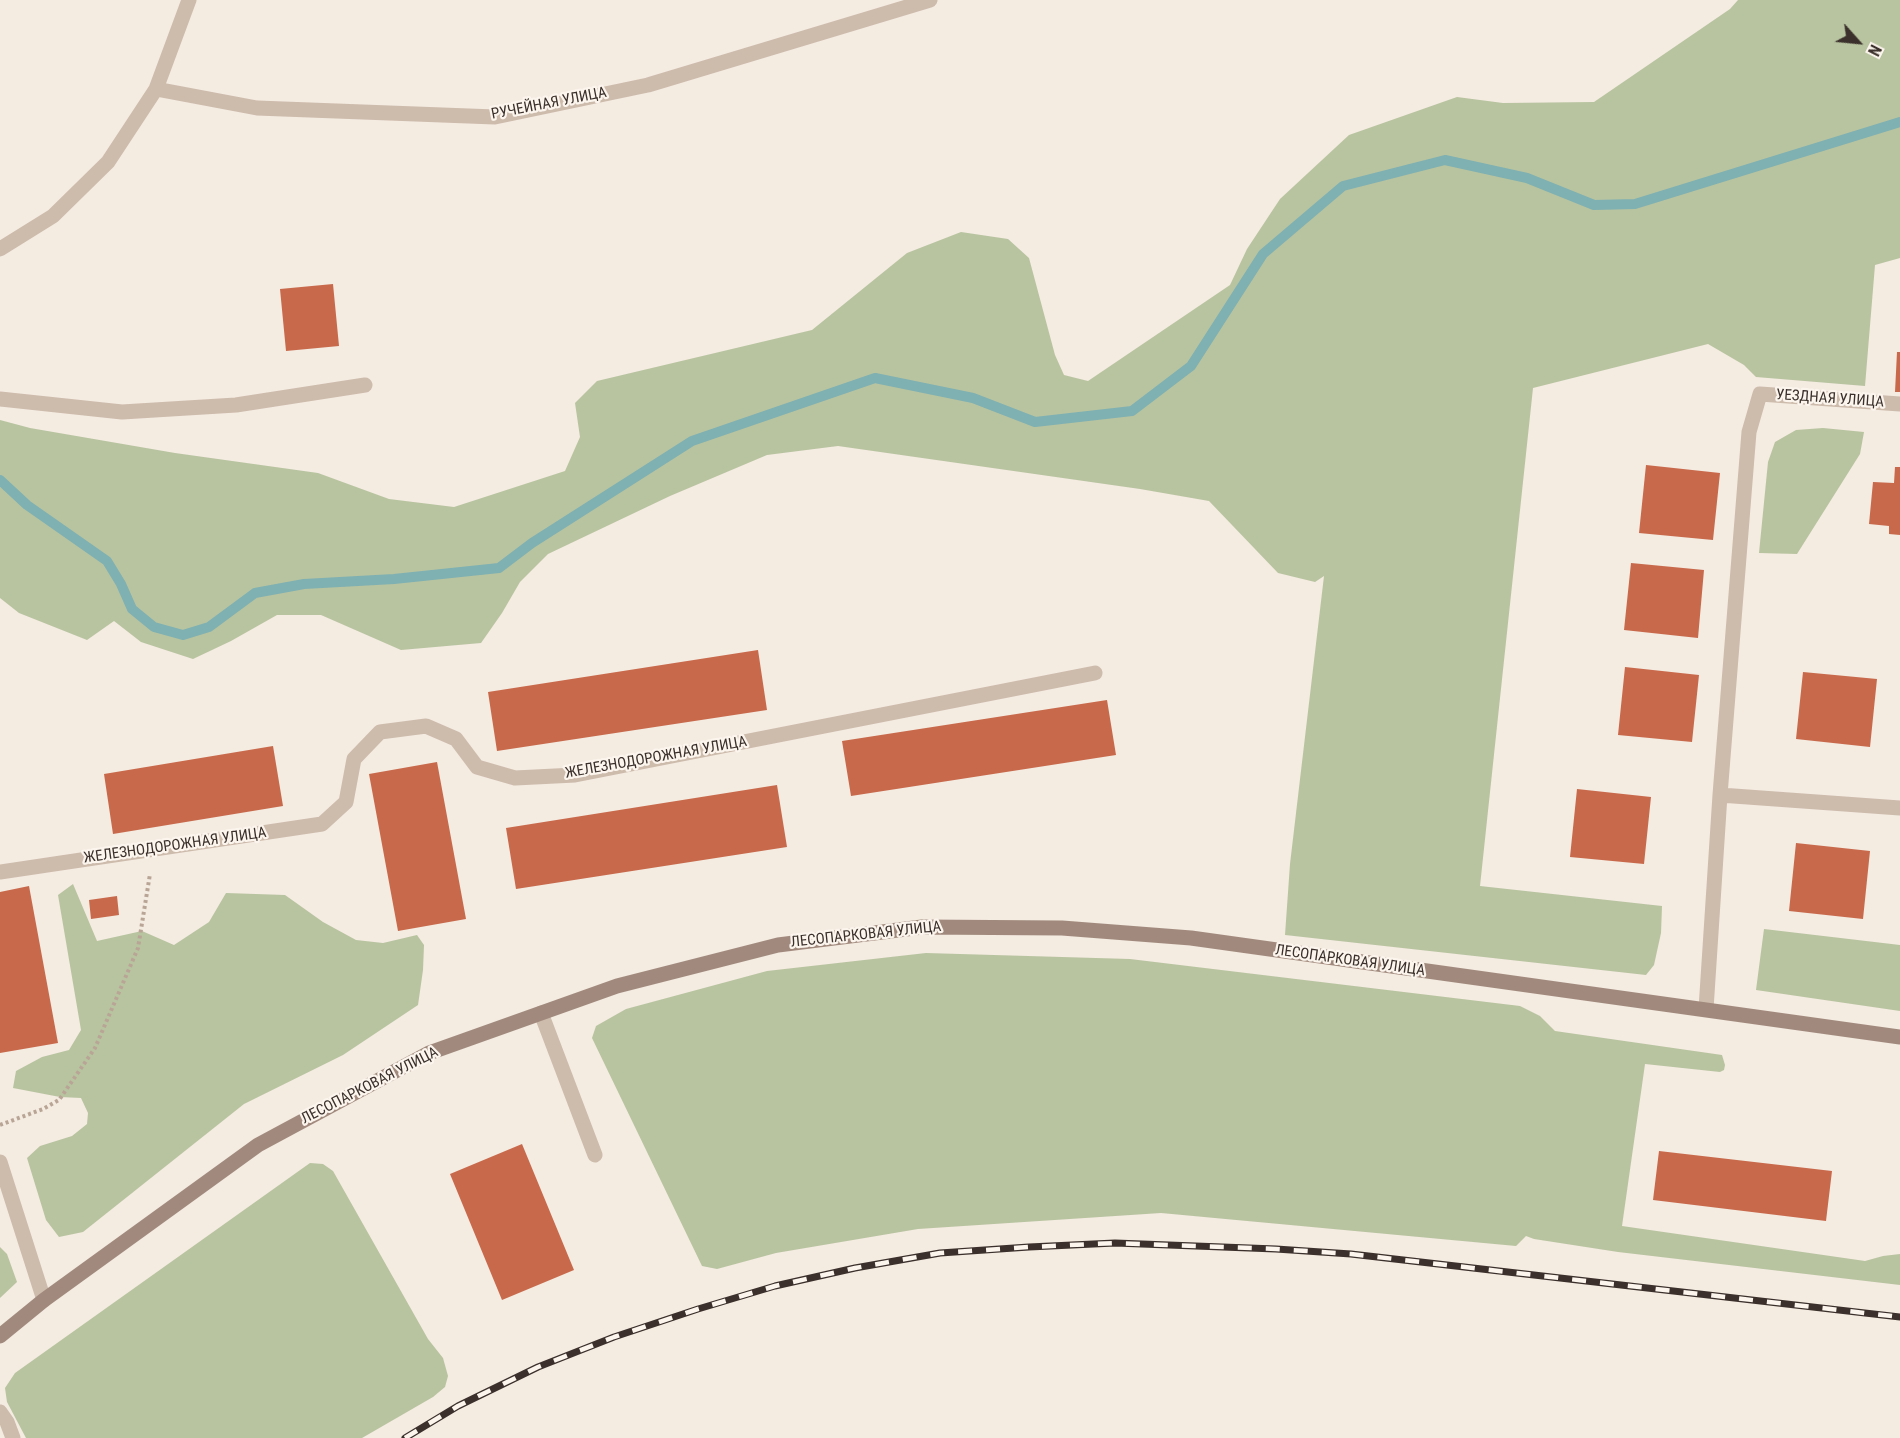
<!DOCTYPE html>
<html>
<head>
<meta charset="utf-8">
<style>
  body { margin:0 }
  #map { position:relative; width:1900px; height:1438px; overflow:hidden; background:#f4ebe1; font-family:"Roboto Condensed",sans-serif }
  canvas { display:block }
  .north { position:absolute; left:1828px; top:12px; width:60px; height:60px; -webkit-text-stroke:4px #fbf5ee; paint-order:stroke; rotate:117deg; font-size:16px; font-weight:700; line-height:24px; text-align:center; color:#3b302b }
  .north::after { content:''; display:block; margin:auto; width:21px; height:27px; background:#3b302b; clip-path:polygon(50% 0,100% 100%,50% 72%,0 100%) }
</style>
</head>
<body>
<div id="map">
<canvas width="1900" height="1438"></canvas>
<div class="north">N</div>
</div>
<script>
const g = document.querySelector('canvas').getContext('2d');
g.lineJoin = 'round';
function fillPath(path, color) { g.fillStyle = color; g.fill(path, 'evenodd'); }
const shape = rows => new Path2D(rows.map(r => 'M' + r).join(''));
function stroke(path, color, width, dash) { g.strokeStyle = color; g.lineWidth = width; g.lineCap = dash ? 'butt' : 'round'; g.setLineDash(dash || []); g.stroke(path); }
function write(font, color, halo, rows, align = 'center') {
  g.font = font + ' "Roboto Condensed",sans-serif'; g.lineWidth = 4.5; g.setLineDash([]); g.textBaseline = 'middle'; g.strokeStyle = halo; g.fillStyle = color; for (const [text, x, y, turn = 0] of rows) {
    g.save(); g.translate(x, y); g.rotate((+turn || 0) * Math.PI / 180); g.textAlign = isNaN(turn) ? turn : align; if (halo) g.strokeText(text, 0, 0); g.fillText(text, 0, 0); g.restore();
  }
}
fillPath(shape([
  [1738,0,1900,0,1900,258,1875,265,1865,386,1756,377,1744,365,1708,344,1533,388,1480,886,1662,906,1661,933,1654,965,1646,975,1285,935,1290,864,1324,576,1315,582,1278,573,1209,501,1140,489,838,446,767,455,670,496,548,554,520,582,502,613,481,643,401,650,321,615,277,615,231,641,193,659,141,642,114,621,87,640,19,613,0,598,0,420,30,428,175,453,318,473,389,499,454,507,565,471,580,437,575,403,597,381,812,330,907,253,961,232,1008,239,1029,258,1055,355,1064,375,1088,381,1230,285,1247,249,1280,199,1349,135,1457,97,1503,103,1594,102,1730,9],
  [1823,428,1864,432,1860,454,1797,554,1759,553,1768,462,1775,442,1796,430],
  [73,884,97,941,142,931,174,945,209,922,226,893,285,895,323,922,356,940,383,943,417,935,424,945,423,970,418,1005,343,1055,244,1104,83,1232,59,1237,46,1220,27,1158,40,1146,72,1136,87,1124,88,1113,81,1098,60,1097,13,1088,16,1071,42,1057,69,1050,81,1030,58,895],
  [1764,929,1900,945,1900,1011,1756,990],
  [926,953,1130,959,1520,1006,1540,1016,1555,1031,1722,1055,1725,1065,1724,1070,1720,1072,1645,1064,1622,1226,1865,1261,1883,1256,1900,1254,1900,1285,1618,1252,1534,1239,1526,1236,1516,1246,1161,1213,918,1229,776,1253,717,1269,702,1266,592,1038,596,1026,626,1009,767,971],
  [310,1163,323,1164,333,1171,428,1339,443,1358,448,1376,445,1387,433,1397,362,1438,26,1438,7,1402,5,1388,15,1373],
  [0,1247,7,1254,17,1282,0,1298]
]), '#b8c4a0');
stroke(shape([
  [0,480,27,505,107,561,121,584,132,609,154,627,183,635,209,627,255,593,304,584,394,579,499,568,532,543,692,441,875,378,973,398,1035,422,1132,411,1191,366,1263,254,1343,186,1445,160,1527,178,1594,205,1635,204,1900,122]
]), '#7fb0b2', 10);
fillPath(shape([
  [333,284,339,346,286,351,280,289],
  [1897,352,1900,352,1900,392,1895,392],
  [1646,465,1720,473,1713,540,1639,533],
  [1895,467,1900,467,1900,535,1889,534,1889,526,1869,524,1873,482,1894,483],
  [1631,563,1704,570,1698,638,1624,630],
  [758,650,767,710,497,751,488,692],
  [1625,667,1699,675,1692,742,1618,735],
  [1803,672,1877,679,1870,747,1796,739],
  [1107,700,1116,755,851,796,842,741],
  [273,746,283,806,113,834,104,774],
  [437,762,466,919,398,931,369,774],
  [777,785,787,847,516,889,506,828],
  [1577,789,1651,797,1644,864,1570,857],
  [1796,843,1870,851,1863,919,1789,911],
  [29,886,58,1043,0,1053,0,892],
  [117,896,119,915,91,919,89,900],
  [522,1144,574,1270,502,1300,450,1174],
  [1659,1151,1832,1171,1826,1221,1653,1200]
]), '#c8694b');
stroke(shape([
  [0,1125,43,1109,59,1100,95,1048,138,948,150,874]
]), '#b9a596', 4, [3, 3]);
stroke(shape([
  [0,399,122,412,236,405,365,385],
  [541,1013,595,1155],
  [0,1412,7,1422,13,1438]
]), '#cdbbac', 15);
stroke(shape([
  [156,89,257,108,495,117,648,85,930,0],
  [0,249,53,216,108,162,156,89,189,0],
  [1720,795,1900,808],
  [0,872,322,824,346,802,354,759,380,732,426,726,456,739,477,767,515,778,575,775,1095,673],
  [1706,1009,1720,795,1749,432,1760,394,1900,404],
  [0,1162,44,1300]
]), '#cdbbac', 15);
stroke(shape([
  [0,1336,44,1300,258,1145,429,1053,617,986,778,945,922,927,1062,928,1191,938,1900,1037]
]), '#a18a7d', 15);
const rail = shape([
  [405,1438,458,1406,538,1367,614,1337,698,1309,775,1286,855,1268,940,1253,1029,1247,1115,1243,1276,1249,1351,1254,1900,1317]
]);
stroke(rail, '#3b302b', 7);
stroke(rail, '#fbf5ee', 4.5, [14]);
write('15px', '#3b302b', '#fbf5ee', [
  ["РУЧЕЙНАЯ УЛИЦА",549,104,-11],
  ["УЕЗДНАЯ УЛИЦА",1830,399,4],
  ["ЖЕЛЕЗНОДОРОЖНАЯ УЛИЦА",656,758,-10],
  ["ЖЕЛЕЗНОДОРОЖНАЯ УЛИЦА",175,846,-8],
  ["ЛЕСОПАРКОВАЯ УЛИЦА",866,935,-6],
  ["ЛЕСОПАРКОВАЯ УЛИЦА",1350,961,8],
  ["ЛЕСОПАРКОВАЯ УЛИЦА",370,1086,-27]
]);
</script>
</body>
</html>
